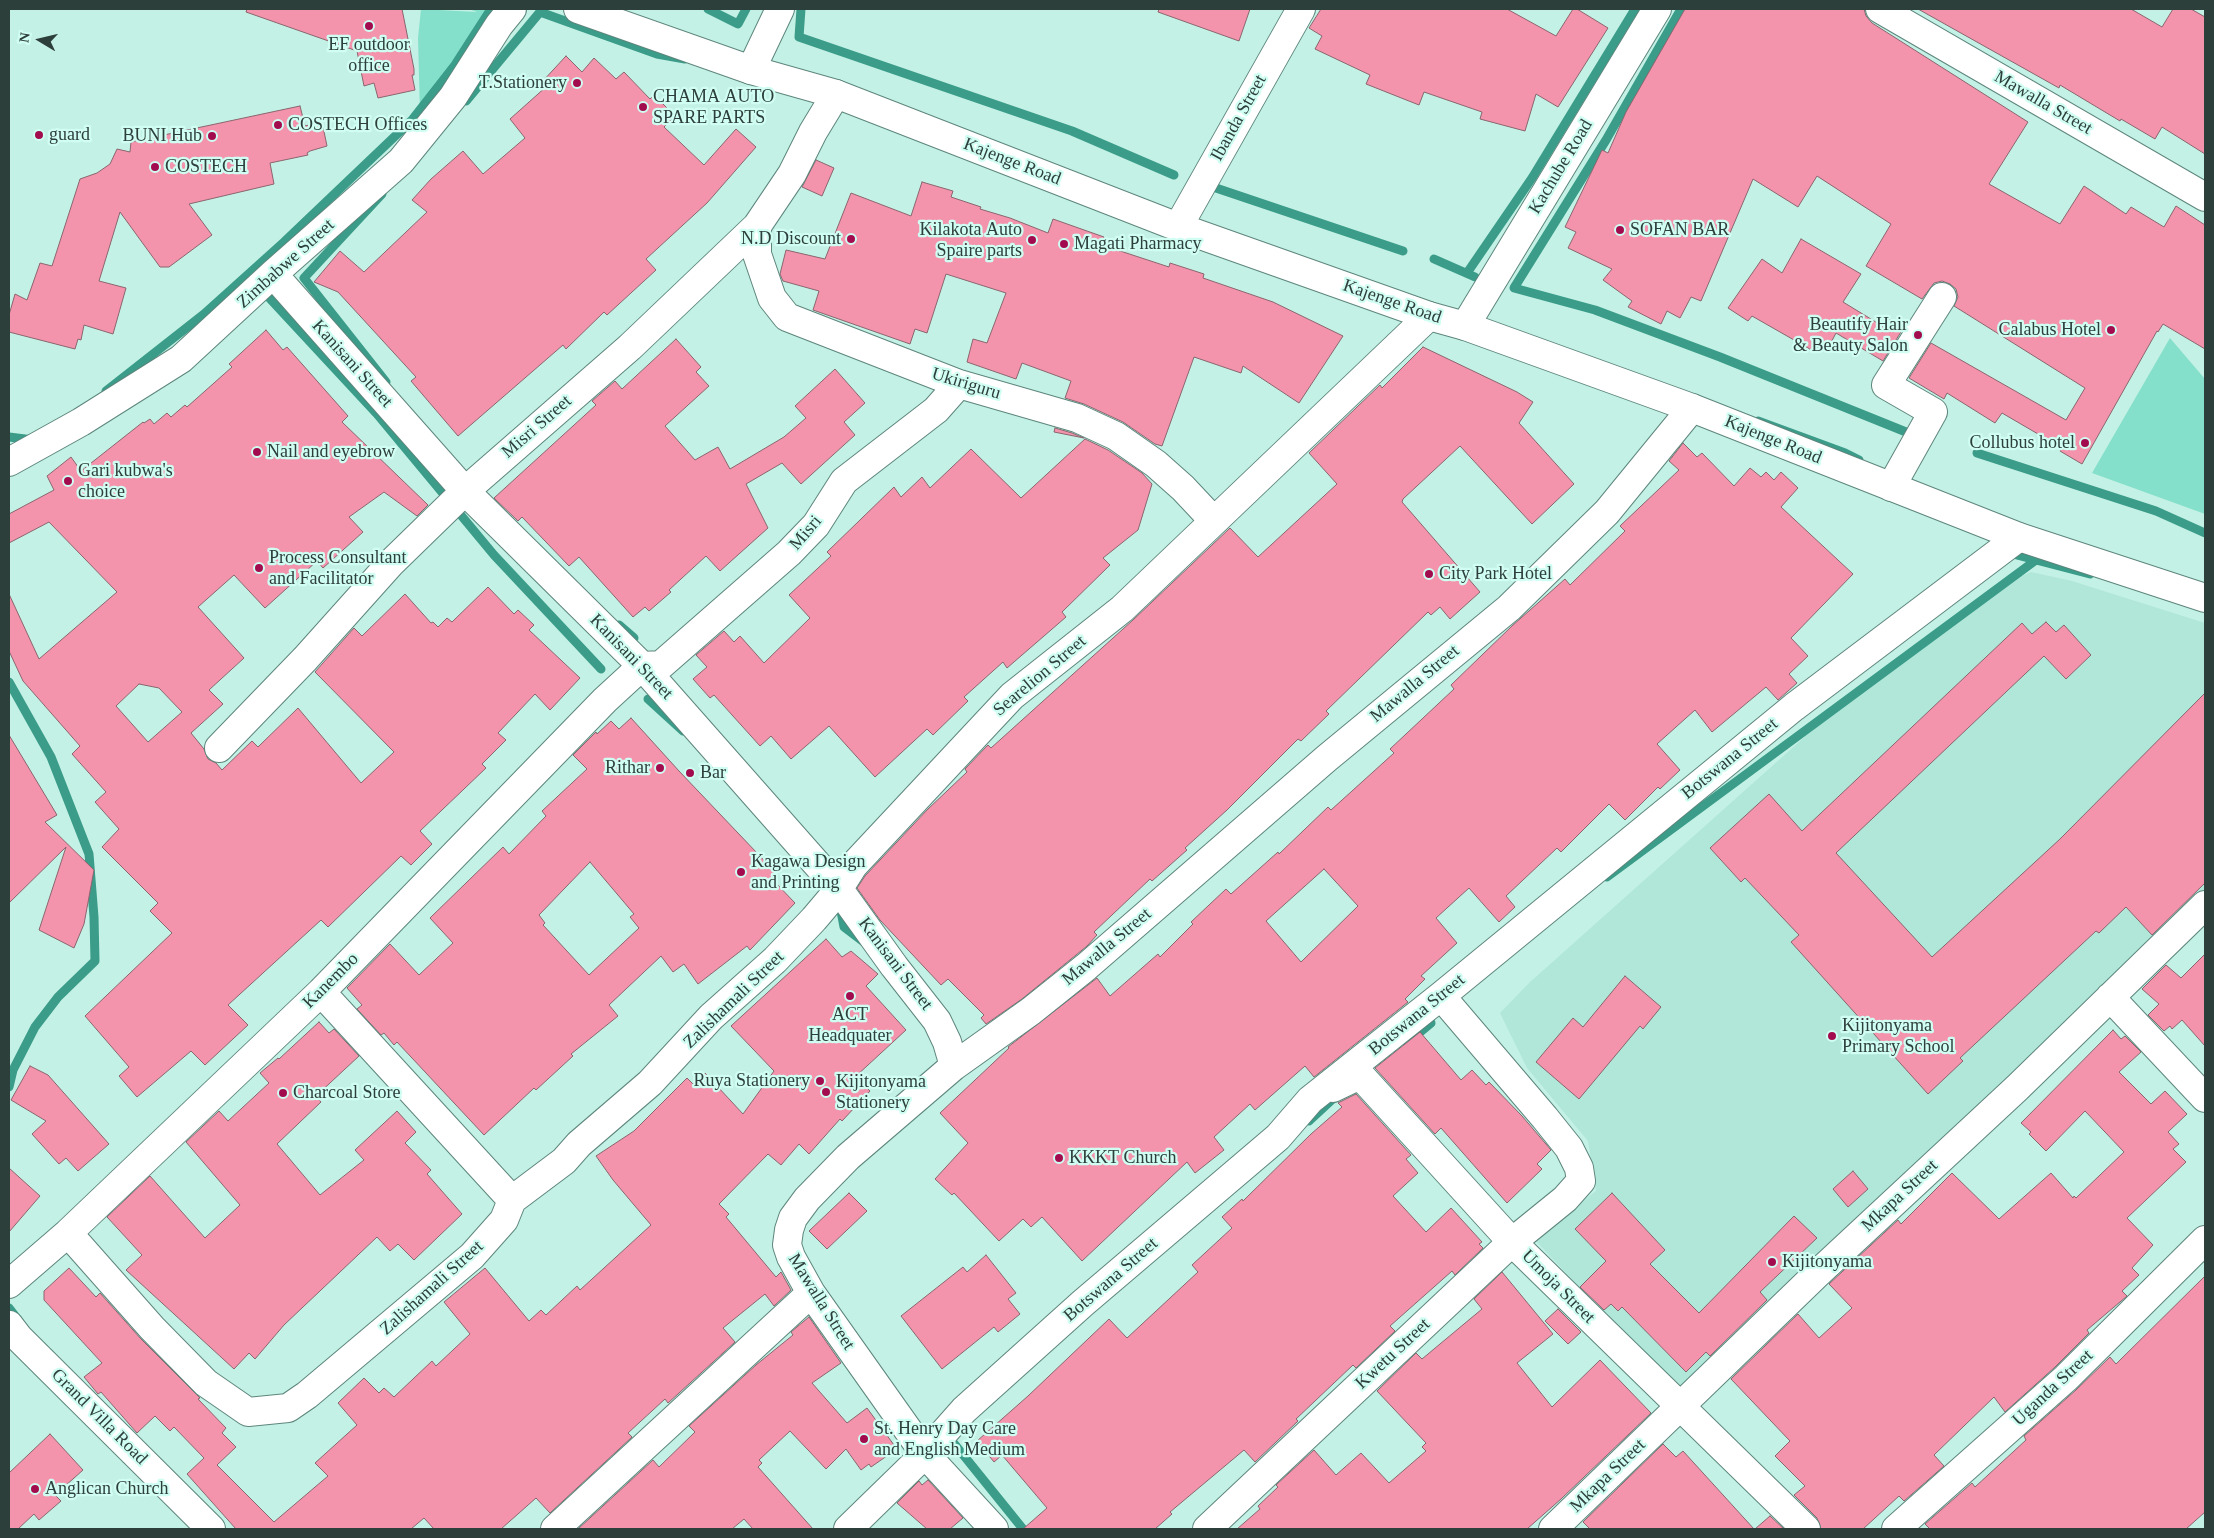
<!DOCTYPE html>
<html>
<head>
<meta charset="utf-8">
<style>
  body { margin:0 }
  #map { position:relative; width:2214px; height:1538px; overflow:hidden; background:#c4f1e5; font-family:Georgia,serif }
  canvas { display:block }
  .frame { position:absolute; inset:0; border:10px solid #2d3f3a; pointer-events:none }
  .north { position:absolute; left:15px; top:15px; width:50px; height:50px; -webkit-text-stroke:4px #d1fef2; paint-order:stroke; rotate:279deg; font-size:14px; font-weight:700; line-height:20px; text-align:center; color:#2d3f3a }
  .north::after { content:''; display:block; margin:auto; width:18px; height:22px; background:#2d3f3a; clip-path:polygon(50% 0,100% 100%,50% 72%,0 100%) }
</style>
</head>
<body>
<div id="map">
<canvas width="2214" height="1538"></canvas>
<div class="frame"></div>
<div class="north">N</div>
</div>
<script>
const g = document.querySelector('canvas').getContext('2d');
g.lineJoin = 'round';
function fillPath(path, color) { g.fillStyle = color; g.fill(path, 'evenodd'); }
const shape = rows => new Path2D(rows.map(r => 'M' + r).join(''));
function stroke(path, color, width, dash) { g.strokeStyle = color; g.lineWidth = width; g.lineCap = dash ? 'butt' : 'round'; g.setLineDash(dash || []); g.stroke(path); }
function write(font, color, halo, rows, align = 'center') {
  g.font = font + ' Georgia,serif'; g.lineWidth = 4.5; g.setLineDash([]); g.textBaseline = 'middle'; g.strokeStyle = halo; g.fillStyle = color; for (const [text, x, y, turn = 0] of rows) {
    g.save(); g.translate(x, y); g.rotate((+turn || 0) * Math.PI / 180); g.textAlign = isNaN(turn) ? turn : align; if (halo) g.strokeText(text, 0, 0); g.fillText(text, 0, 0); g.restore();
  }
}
fillPath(shape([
  [2031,572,2072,581,2205,623,2205,917,1693,1408,1533,1238,1596,1191,1588,1141,1527,1068,1500,1013,1529,983,1836,709,1992,589]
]), '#b0e7d9');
fillPath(shape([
  [421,9,477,12,469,9,495,10,420,114,418,38],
  [2170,338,2205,379,2205,514,2092,473]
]), '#85e0cb');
stroke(shape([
  [708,9,738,24,746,9],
  [801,9,799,37,1072,131,1174,175],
  [1681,9,1606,140,1514,288,1595,310,1720,357,1916,436],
  [466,101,540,12,657,54,685,59],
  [1216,188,1403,251],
  [382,194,304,278,386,382],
  [1434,259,1475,277],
  [1467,273,1532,178,1635,9],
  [261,289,377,414,494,555,601,669],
  [106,391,204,314,284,242,412,120,455,65,491,9],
  [1758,421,1845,453,1859,460],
  [9,437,33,440],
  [1977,453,2156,511,2205,533],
  [2013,554,2090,574],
  [619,625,634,638],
  [9,682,51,757,89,854,94,917,95,961,58,997,35,1027,13,1070,9,1087],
  [648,699,683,731],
  [1607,877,2036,560],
  [840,906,844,927,865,943],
  [1407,1043,1431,1023],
  [1309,1121,1336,1096],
  [9,1308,19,1321],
  [949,1435,948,1436,1023,1529]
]), '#3a9c89', 9);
const building = shape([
  [247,9,402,9,414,69,414,75,412,75,415,90,378,98,374,83,364,86,357,51,246,12,247,9],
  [1159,9,1250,9,1239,41,1158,12,1159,9],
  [1321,9,1507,9,1556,36,1573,9,1577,9,1608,28,1558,107,1536,94,1525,131,1480,119,1482,112,1424,92,1419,105,1366,84,1370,75,1315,49,1322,36,1309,28,1321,9],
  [1685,9,1864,9,1866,16,1872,23,2028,122,1989,184,2060,224,2084,186,2126,214,2131,207,2164,227,2176,206,2205,225,2205,349,2163,324,2158,332,2157,331,2082,464,2060,451,2062,448,2002,413,1995,423,1947,393,1944,399,1909,378,1931,343,2066,420,2085,388,1954,306,1958,297,1956,289,1950,284,1942,281,1934,283,1922,299,1866,266,1891,224,1817,176,1798,207,1753,179,1701,301,1691,297,1680,318,1667,311,1661,324,1628,307,1632,301,1603,280,1612,269,1568,248,1576,232,1565,227,1602,150,1608,153,1626,112,1685,9],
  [1918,9,2131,9,2162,27,2173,9,2191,9,2205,17,2205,154,2162,127,2155,139,2121,119,2120,121,2060,85,2059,88,1918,9],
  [566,56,582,72,594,58,616,79,624,72,650,99,654,95,675,116,664,127,704,165,736,129,756,147,707,203,646,259,656,270,607,315,604,312,566,349,563,345,458,436,411,381,416,377,338,292,314,282,340,251,364,272,427,212,412,200,431,179,463,151,483,174,525,138,510,119,547,86,542,82,566,56],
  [300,106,305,126,322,122,327,146,310,151,307,153,308,155,270,163,274,184,189,204,212,235,169,267,160,267,120,212,99,281,126,288,113,334,84,325,81,340,78,339,75,349,9,332,9,315,15,294,27,300,40,263,52,266,80,179,97,173,110,164,117,149,130,152,131,142,300,106],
  [816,160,834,168,822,196,802,187,816,160],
  [922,182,953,191,951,197,981,207,980,209,1010,218,1048,233,1053,219,1104,237,1102,245,1169,267,1170,263,1204,274,1203,278,1273,302,1343,336,1299,403,1243,366,1241,373,1194,357,1162,446,1155,444,1123,422,1084,404,1065,398,1071,381,1022,363,1016,379,967,362,973,339,987,343,1006,293,946,274,927,333,915,329,910,344,813,310,819,291,783,281,780,274,786,250,825,259,851,193,911,216,922,182],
  [1801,239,1861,274,1843,302,1884,327,1889,319,1904,327,1883,361,1836,333,1827,350,1818,346,1815,352,1752,316,1748,321,1728,308,1762,259,1782,273,1801,239],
  [266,330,283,350,287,347,348,416,342,422,428,505,417,516,384,492,349,517,363,532,323,568,317,561,265,608,234,575,198,607,244,658,209,690,223,704,191,733,204,749,208,759,216,763,222,770,252,741,258,747,298,708,361,783,394,752,315,672,354,628,362,636,405,594,431,623,433,622,438,627,447,618,452,622,488,587,514,614,518,610,534,625,529,630,580,678,550,710,535,694,498,733,506,740,482,764,486,768,420,831,432,844,411,865,401,856,328,927,321,920,228,1005,248,1025,205,1065,191,1051,137,1097,119,1076,129,1067,85,1016,172,933,150,911,158,903,102,847,119,829,95,802,106,792,72,754,80,746,23,681,9,651,9,594,39,659,117,592,49,522,9,543,9,514,54,490,47,476,71,457,81,471,143,422,144,423,150,419,154,424,167,413,171,417,185,405,187,407,232,367,229,364,266,330],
  [139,684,159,688,182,712,148,742,116,706,139,684],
  [676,339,701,367,696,372,709,386,665,426,695,460,718,447,730,469,784,437,806,418,795,406,835,369,865,403,844,422,855,435,801,484,782,463,746,484,768,528,720,571,706,556,669,590,671,592,649,611,645,607,633,617,579,557,569,566,522,517,518,521,494,498,596,405,592,401,615,381,622,389,676,339],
  [1423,347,1517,392,1533,402,1519,423,1574,484,1532,524,1460,446,1403,499,1402,502,1480,592,1450,619,1440,607,1431,615,1428,612,1326,711,1329,714,1301,741,1298,739,1227,810,1185,848,1187,850,1152,881,1150,879,1094,932,1097,935,1087,946,1022,999,986,1024,981,1018,984,1015,948,979,941,985,880,920,857,888,865,876,928,809,967,772,965,769,988,745,991,748,1133,620,1230,528,1258,557,1337,484,1309,453,1380,385,1382,388,1423,347],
  [1055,428,1072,433,1084,438,1054,432,1055,428],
  [1085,439,1108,450,1142,473,1152,484,1138,530,1103,558,1110,565,1062,612,1066,617,1007,668,1003,662,964,697,968,701,933,735,927,729,875,777,829,726,791,759,771,736,760,746,714,695,710,698,693,679,707,667,696,655,724,631,734,642,740,636,764,663,810,618,789,595,831,556,827,552,894,487,901,497,922,477,930,488,971,449,1021,498,1085,439],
  [1683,443,1697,457,1702,453,1734,486,1750,468,1761,477,1766,472,1774,480,1781,472,1798,488,1781,507,1853,574,1791,638,1808,656,1789,674,1797,683,1778,700,1766,687,1712,732,1695,710,1657,744,1680,770,1660,789,1658,787,1625,820,1609,804,1561,852,1557,848,1506,896,1515,907,1499,922,1469,888,1436,918,1457,943,1421,976,1425,979,1405,999,1408,1002,1314,1077,1305,1066,1255,1110,1250,1104,1214,1137,1224,1150,1195,1173,1187,1162,1082,1261,1042,1217,1031,1227,1023,1219,999,1241,954,1193,952,1195,935,1179,968,1143,940,1113,1009,1048,1008,1047,1097,978,1110,996,1158,954,1160,957,1193,924,1191,922,1226,889,1231,894,1278,852,1279,854,1328,807,1331,810,1394,753,1390,749,1454,689,1451,685,1512,626,1565,579,1570,585,1625,531,1620,526,1679,470,1669,461,1683,443],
  [1324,869,1358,906,1301,962,1266,921,1324,869],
  [2046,622,2056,632,2064,625,2091,655,2066,679,2044,656,1836,853,1932,957,2060,839,2205,693,2205,883,2152,935,2126,907,2099,933,2096,931,1960,1058,1963,1061,1928,1094,1791,942,1799,935,1745,878,1741,882,1710,848,1769,794,1802,831,2022,623,2032,634,2046,622],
  [631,718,679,771,777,874,772,879,795,903,750,950,747,946,698,984,684,964,673,972,661,956,609,1005,618,1016,571,1054,573,1056,536,1090,534,1088,484,1135,397,1042,394,1045,384,1033,381,1035,357,1009,362,1005,347,988,390,944,419,975,453,943,430,918,503,847,509,854,546,816,542,811,587,769,573,755,596,732,597,734,611,721,619,729,631,718],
  [590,862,634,914,630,917,639,928,589,975,543,925,545,923,539,915,590,862],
  [9,735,57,815,45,822,94,870,84,924,74,948,39,930,66,847,9,903,9,735],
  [826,939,842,957,851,951,878,974,866,986,906,1030,855,1077,870,1091,842,1121,840,1119,809,1154,799,1144,781,1165,768,1154,719,1204,729,1214,726,1217,776,1277,781,1272,791,1290,774,1306,765,1294,723,1328,735,1342,668,1403,665,1399,628,1433,632,1437,550,1513,536,1498,501,1529,434,1529,424,1518,411,1529,236,1529,187,1474,204,1458,174,1427,170,1431,155,1416,137,1433,101,1392,98,1394,84,1377,102,1363,44,1300,44,1291,69,1268,96,1297,100,1293,141,1339,200,1398,198,1399,226,1428,222,1433,236,1447,217,1465,274,1522,328,1476,315,1463,357,1425,338,1403,364,1378,379,1393,384,1388,394,1397,432,1361,436,1366,470,1334,444,1302,485,1268,529,1321,541,1310,546,1315,577,1286,580,1290,651,1225,613,1180,596,1156,634,1131,687,1078,693,1084,705,1073,743,1114,774,1071,731,1026,826,939],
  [2205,954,2205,1046,2182,1020,2172,1029,2170,1026,2164,1031,2148,1015,2159,1004,2142,989,2166,965,2181,978,2205,954],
  [1625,976,1661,1007,1643,1029,1640,1026,1579,1099,1536,1062,1573,1018,1583,1027,1625,976],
  [319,1022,329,1033,334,1029,359,1056,316,1096,321,1102,277,1144,320,1195,364,1160,355,1150,397,1111,416,1132,405,1143,431,1170,427,1174,462,1214,414,1260,398,1244,390,1251,377,1237,284,1325,255,1359,249,1353,234,1369,126,1270,142,1255,107,1217,150,1176,205,1238,240,1205,186,1142,219,1111,228,1121,269,1083,260,1073,278,1058,279,1059,319,1022],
  [2113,1030,2121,1039,2125,1036,2141,1052,2119,1072,2151,1104,2165,1091,2187,1114,2168,1132,2179,1144,2173,1149,2186,1162,2127,1218,2153,1245,2132,1268,2139,1275,2122,1291,2127,1296,2087,1330,2089,1333,2055,1367,2005,1412,1994,1397,1934,1455,1944,1466,1904,1501,1899,1496,1863,1529,1821,1529,1817,1518,1794,1495,1805,1486,1775,1456,1790,1441,1731,1379,1798,1314,1819,1338,1852,1308,1829,1284,1898,1220,1901,1224,1952,1173,1999,1219,2051,1173,2073,1198,2074,1196,2076,1198,2124,1152,2085,1111,2046,1151,2029,1134,2031,1132,2021,1123,2113,1030],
  [1420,1032,1461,1080,1472,1070,1486,1085,1489,1082,1522,1116,1551,1150,1537,1164,1542,1169,1507,1203,1441,1128,1435,1134,1375,1068,1420,1032],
  [30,1066,48,1075,109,1144,78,1171,66,1158,59,1164,32,1134,46,1121,11,1100,30,1066],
  [1356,1094,1411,1155,1406,1159,1418,1173,1393,1196,1426,1232,1451,1208,1482,1242,1479,1244,1483,1248,1455,1275,1452,1271,1390,1326,1395,1331,1356,1368,1353,1365,1296,1419,1298,1421,1255,1462,1244,1450,1170,1512,1172,1514,1155,1529,1023,1529,1047,1508,1002,1455,994,1462,977,1441,1028,1396,1109,1319,1127,1338,1198,1272,1192,1265,1232,1228,1222,1217,1242,1199,1243,1201,1311,1134,1342,1107,1338,1103,1356,1094],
  [9,1168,40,1196,9,1232,9,1168],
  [1853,1171,1868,1189,1848,1207,1833,1189,1853,1171],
  [849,1193,867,1211,827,1249,809,1231,849,1193],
  [1612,1193,1665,1250,1650,1264,1699,1313,1794,1216,1817,1238,1760,1292,1767,1300,1710,1356,1706,1352,1686,1372,1622,1307,1618,1311,1611,1304,1604,1310,1580,1287,1606,1261,1575,1229,1612,1193],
  [986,1255,1016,1293,1008,1299,1020,1314,998,1332,994,1327,942,1369,901,1316,963,1267,967,1272,986,1255],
  [1502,1272,1553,1334,1517,1363,1552,1407,1600,1360,1651,1413,1561,1499,1527,1529,1237,1529,1260,1509,1258,1506,1278,1487,1276,1485,1314,1450,1336,1475,1361,1453,1389,1483,1426,1451,1422,1447,1426,1443,1377,1391,1416,1353,1422,1359,1482,1309,1474,1299,1502,1272],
  [2205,1276,2205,1512,2186,1529,1930,1529,1925,1524,1972,1483,1975,1487,2026,1440,2024,1436,2076,1390,2110,1357,2116,1364,2205,1276],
  [1558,1309,1581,1332,1568,1344,1545,1321,1558,1309],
  [809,1317,841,1363,812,1383,847,1423,867,1408,894,1445,891,1447,894,1451,871,1467,869,1464,861,1470,846,1449,826,1469,790,1431,759,1460,762,1463,758,1467,813,1529,753,1529,744,1519,732,1529,578,1529,653,1460,659,1467,695,1432,689,1426,756,1365,793,1335,791,1332,809,1317],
  [50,1434,83,1470,55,1495,61,1501,39,1520,34,1514,18,1529,9,1529,9,1473,50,1434],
  [1663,1444,1676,1457,1683,1451,1754,1529,1590,1529,1583,1522,1663,1444],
  [928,1480,963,1518,950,1529,927,1529,897,1503,919,1481,922,1485,928,1480],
  [1770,1516,1784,1529,1755,1529,1770,1516]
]);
fillPath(building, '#f393ac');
stroke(building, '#8a656e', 1);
const street = shape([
  [1880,9,2205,197],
  [751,70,780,9],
  [757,226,757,254,772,298,787,317,959,384,1077,418,1116,436,1156,464,1183,488,1214,521],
  [1178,227,1301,9],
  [273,274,465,491,642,666,838,888,894,966,937,1021,947,1042,954,1066],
  [1465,326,1657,9],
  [9,462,81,422,181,359,273,274,401,161,453,97,499,25,512,9],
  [1891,487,1933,412,1886,385,1942,297],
  [219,748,305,659,391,563,465,491,630,347,757,226,792,174,813,132,836,94],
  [321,992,512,1200],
  [2110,997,2205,1098],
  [1333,1088,1360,1075,1512,1242,1806,1529],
  [68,1233,152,1328,206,1383,248,1412,288,1408,307,1395,472,1256,504,1220,512,1200,564,1161,579,1144,650,1083,711,1017,775,960,814,919,836,893,853,866,1012,696,1122,609,1429,316],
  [9,1284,68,1233,321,992,605,700,642,666,661,665,789,553,816,525,844,481,936,410,959,384],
  [9,1325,19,1338,211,1529],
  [555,1529,811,1293],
  [848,1529,925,1454,964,1410,1083,1303,1278,1137,1310,1100,1441,996,1794,707,2019,537],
  [994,1529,925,1454,811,1293,791,1257,787,1245,789,1230,793,1218,807,1199,848,1157,954,1066,1031,1011,1086,967,1327,758,1509,608,1607,512,1692,408],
  [1207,1529,1512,1242,1565,1199,1581,1181,1579,1168,1569,1148,1545,1118,1441,996],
  [1553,1529,1817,1274,2017,1088,2205,905],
  [1896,1529,2066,1378,2205,1240]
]);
const secondary = shape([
  [578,9,751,70,836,94,1178,227,1429,316,1465,326,1692,408,2019,537,2205,598]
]);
stroke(street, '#5d867c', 30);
stroke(secondary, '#5d867c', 30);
stroke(street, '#fff', 28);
stroke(secondary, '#fff', 28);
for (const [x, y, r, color] of [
  [369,26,5,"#a20c4e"],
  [577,83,5,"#a20c4e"],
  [643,107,5,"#a20c4e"],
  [278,125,5,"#a20c4e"],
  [39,135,5,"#a20c4e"],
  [212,136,5,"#a20c4e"],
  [155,167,5,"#a20c4e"],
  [1620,230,5,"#a20c4e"],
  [851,239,5,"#a20c4e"],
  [1032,240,5,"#a20c4e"],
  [1064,244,5,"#a20c4e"],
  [2111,330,5,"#a20c4e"],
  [1918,335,5,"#a20c4e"],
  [2085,443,5,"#a20c4e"],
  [257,452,5,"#a20c4e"],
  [68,481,5,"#a20c4e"],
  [259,568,5,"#a20c4e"],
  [1429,574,5,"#a20c4e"],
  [660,768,5,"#a20c4e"],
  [690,773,5,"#a20c4e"],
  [741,872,5,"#a20c4e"],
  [850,996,5,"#a20c4e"],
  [1832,1036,5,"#a20c4e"],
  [820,1081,5,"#a20c4e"],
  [826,1092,5,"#a20c4e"],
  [283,1093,5,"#a20c4e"],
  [1059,1158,5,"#a20c4e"],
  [1772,1262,5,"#a20c4e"],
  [864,1439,5,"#a20c4e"],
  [35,1489,5,"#a20c4e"]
]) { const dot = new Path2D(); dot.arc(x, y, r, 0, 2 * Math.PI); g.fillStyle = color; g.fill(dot); stroke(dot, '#d1fef2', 2); }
write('18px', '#2d3f3a', '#d1fef2', [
  ["EF outdoor",369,45,"center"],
  ["office",369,66,"center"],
  ["T.Stationery",567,83,"right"],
  ["CHAMA AUTO",653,97],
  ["SPARE PARTS",653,118],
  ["COSTECH Offices",288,125],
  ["guard",49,135],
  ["BUNI Hub",202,136,"right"],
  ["COSTECH",165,167],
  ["Kilakota Auto",1022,230,"right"],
  ["Spaire parts",1022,251,"right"],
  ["SOFAN BAR",1630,230],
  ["N.D Discount",841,239,"right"],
  ["Magati Pharmacy",1074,244],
  ["Beautify Hair",1908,325,"right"],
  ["& Beauty Salon",1908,346,"right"],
  ["Calabus Hotel",2101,330,"right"],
  ["Collubus hotel",2075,443,"right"],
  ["Nail and eyebrow",267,452],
  ["Gari kubwa's",78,471],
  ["choice",78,492],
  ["Process Consultant",269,558],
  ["and Facilitator",269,579],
  ["City Park Hotel",1439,574],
  ["Rithar",650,768,"right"],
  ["Bar",700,773],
  ["Kagawa Design",751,862],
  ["and Printing",751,883],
  ["ACT",850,1015,"center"],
  ["Headquater",850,1036,"center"],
  ["Kijitonyama",1842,1026],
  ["Primary School",1842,1047],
  ["Ruya Stationery",810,1081,"right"],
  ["Kijitonyama",836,1082],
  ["Stationery",836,1103],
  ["Charcoal Store",293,1093],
  ["KKKT Church",1069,1158],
  ["Kijitonyama",1782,1262],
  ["St. Henry Day Care",874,1429],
  ["and English Medium",874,1450],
  ["Anglican Church",45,1489]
], 'left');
write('18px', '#2d3f3a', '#d1fef2', [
  ["Mawalla Street",2043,103,30],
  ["Ibanda Street",1239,118,-61],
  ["Kajenge Road",1012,162,21],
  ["Kachube Road",1561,167,-59],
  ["Zimbabwe Street",286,264,-42],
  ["Kajenge Road",1392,302,19],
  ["Kanisani Street",352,364,48],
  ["Ukiriguru",966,384,17],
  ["Misri Street",537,427,-41],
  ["Kajenge Road",1773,440,22],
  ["Misri",806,533,-50],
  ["Kanisani Street",631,657,46],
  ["Searelion Street",1040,676,-40],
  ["Mawalla Street",1415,684,-40],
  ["Botswana Street",1730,759,-39],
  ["Mawalla Street",1107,947,-40],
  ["Kanisani Street",895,964,53],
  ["Kanembo",331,981,-45],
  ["Zalishamali Street",734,1000,-44],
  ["Botswana Street",1417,1015,-39],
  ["Mkapa Street",1900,1196,-43],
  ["Botswana Street",1111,1280,-41],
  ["Umoja Street",1558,1287,45],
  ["Zalishamali Street",432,1288,-42],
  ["Mawalla Street",821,1302,58],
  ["Kwetu Street",1393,1354,-43],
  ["Uganda Street",2053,1388,-43],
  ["Grand Villa Road",99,1417,45],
  ["Mkapa Street",1608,1476,-44]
]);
</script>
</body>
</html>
